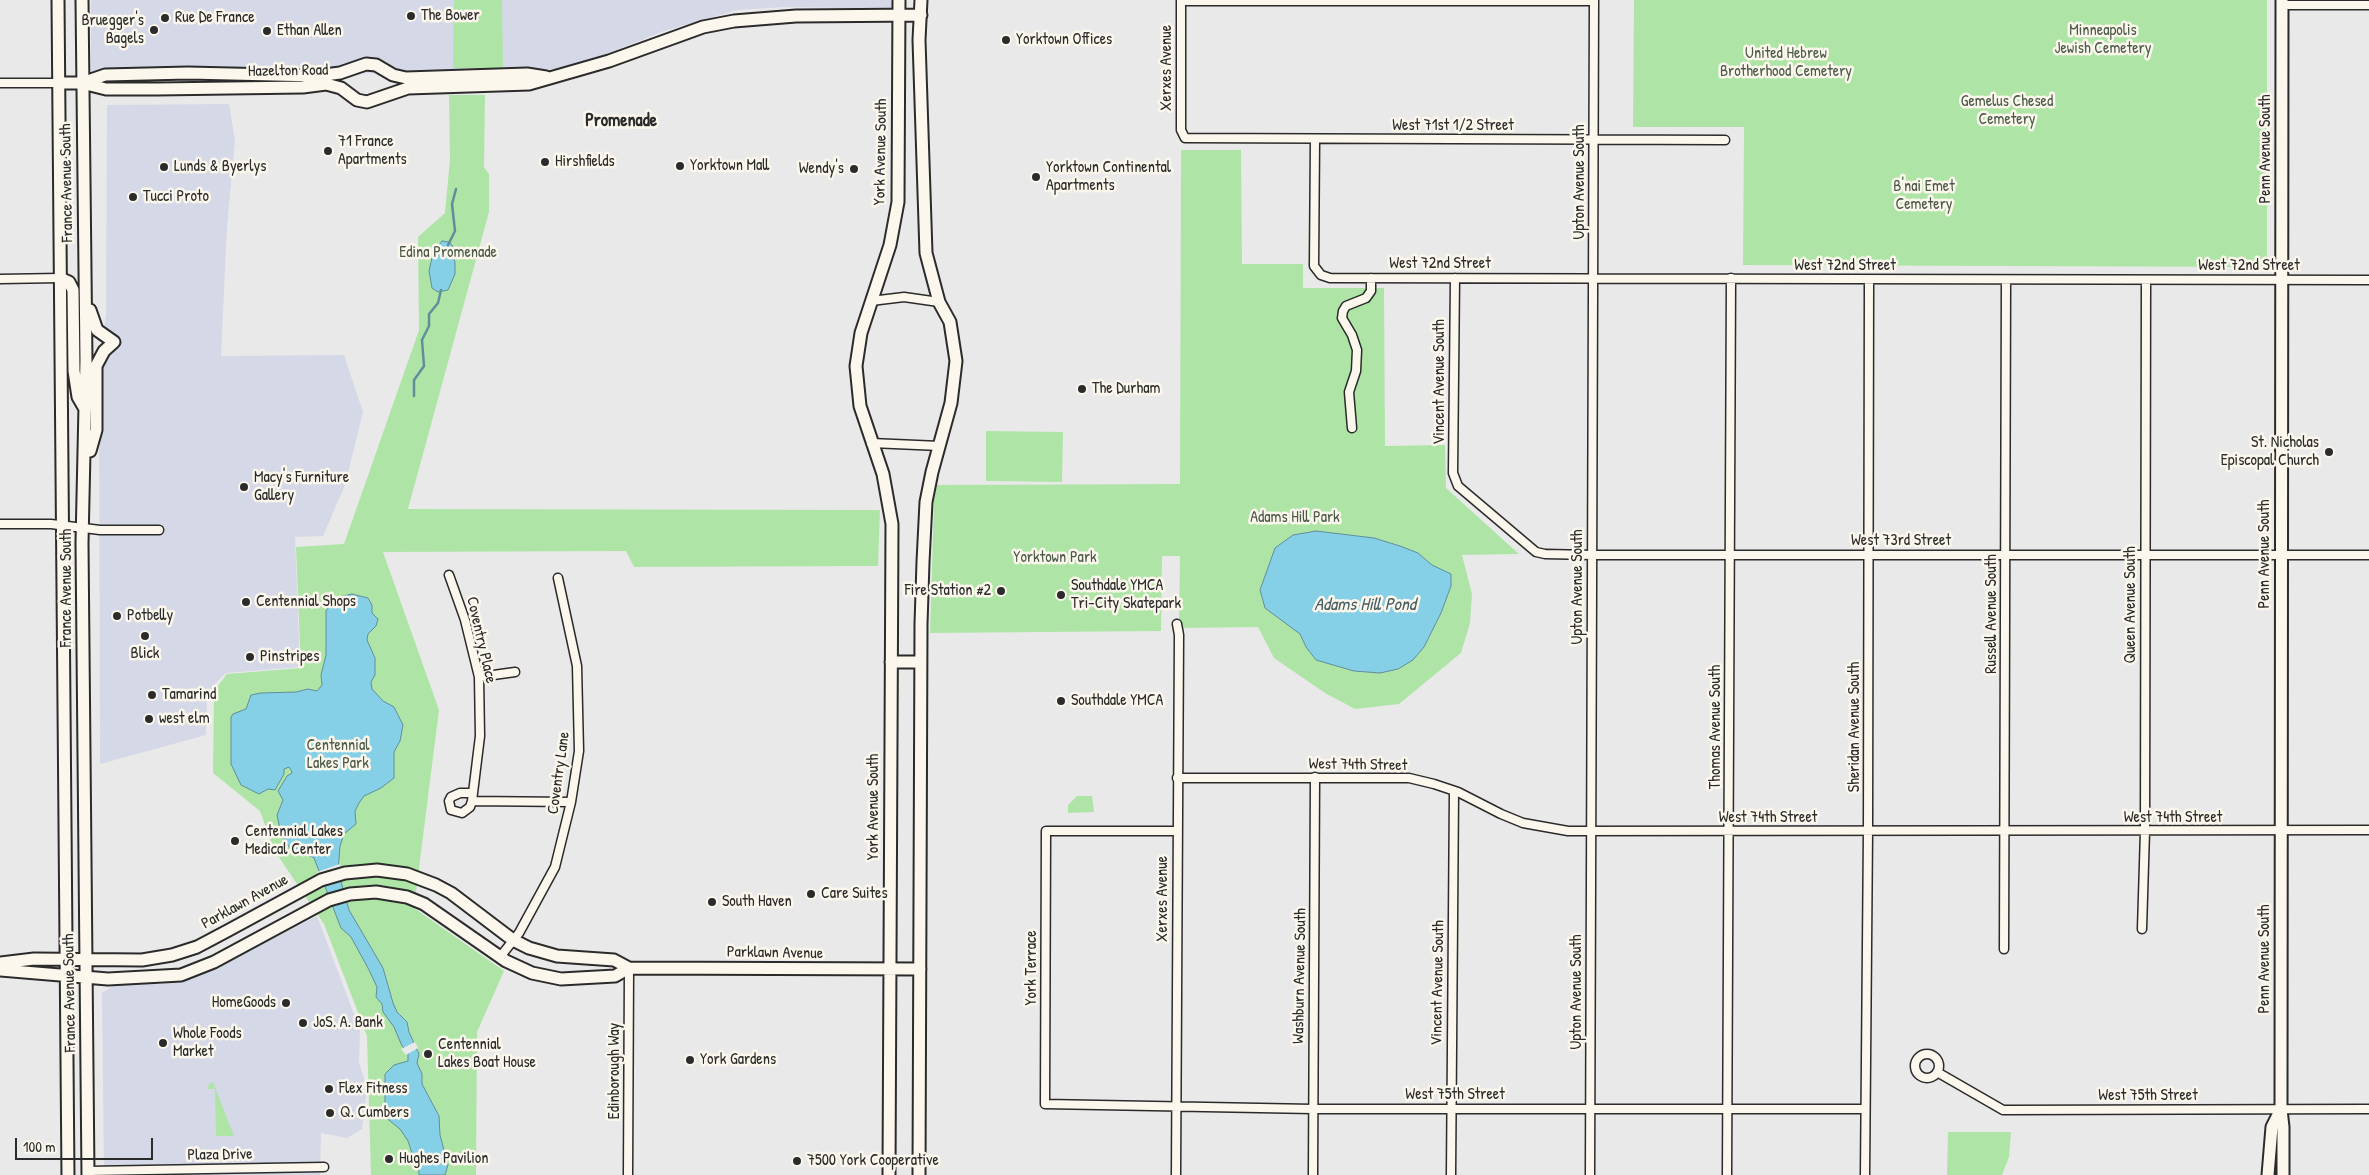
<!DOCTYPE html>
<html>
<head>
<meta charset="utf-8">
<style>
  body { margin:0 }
  #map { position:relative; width:2369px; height:1175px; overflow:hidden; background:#eae9e9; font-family:"Patrick Hand",sans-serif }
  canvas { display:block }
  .scale { position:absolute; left:15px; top:1138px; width:138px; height:22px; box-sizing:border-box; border:2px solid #2b2b2b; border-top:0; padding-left:6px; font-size:15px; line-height:18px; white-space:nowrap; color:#2b2b2b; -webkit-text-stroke:4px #fbf7ec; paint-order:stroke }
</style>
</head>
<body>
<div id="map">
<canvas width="2369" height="1175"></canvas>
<div class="scale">100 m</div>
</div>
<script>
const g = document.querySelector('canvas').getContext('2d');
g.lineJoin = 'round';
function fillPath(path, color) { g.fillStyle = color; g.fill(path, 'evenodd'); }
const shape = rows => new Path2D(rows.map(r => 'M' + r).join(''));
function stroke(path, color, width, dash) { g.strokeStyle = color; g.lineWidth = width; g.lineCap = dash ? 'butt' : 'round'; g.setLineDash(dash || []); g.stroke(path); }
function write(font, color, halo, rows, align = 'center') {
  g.font = font + ' "Patrick Hand",sans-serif'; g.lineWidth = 5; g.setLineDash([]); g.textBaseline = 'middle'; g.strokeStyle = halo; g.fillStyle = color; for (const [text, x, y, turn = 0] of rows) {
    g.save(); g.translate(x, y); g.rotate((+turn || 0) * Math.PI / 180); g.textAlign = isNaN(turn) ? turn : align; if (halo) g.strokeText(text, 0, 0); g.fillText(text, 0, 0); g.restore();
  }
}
fillPath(shape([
  [91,0,904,0,904,9,785,7,738,10,664,31,599,57,558,68,523,74,91,72],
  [229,104,235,141,227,226,221,356,344,355,363,412,345,485,323,536,295,537,300,667,226,673,207,692,206,735,100,764,99,364,106,315,107,105],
  [317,916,360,1030,359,1063,367,1088,362,1129,347,1138,321,1133,320,1175,104,1175,102,993,115,985,171,983,223,964]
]), '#d5d8e6');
fillPath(shape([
  [454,0,502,0,503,68,453,68],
  [1634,0,2267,0,2267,267,1743,265,1744,127,1633,127],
  [449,95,485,95,484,167,489,174,489,212,408,509,880,510,878,566,634,567,626,551,383,552,439,710,414,908,504,971,477,1032,476,1175,371,1175,367,1036,324,924,274,850,260,811,213,773,214,691,227,674,301,668,296,547,344,544,419,330,418,237,445,213,450,159],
  [1181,150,1241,150,1242,264,1303,264,1303,288,1384,288,1385,446,1445,445,1446,488,1519,554,1462,555,1472,594,1470,623,1461,653,1399,704,1355,709,1325,693,1274,658,1258,627,1179,628,1180,556,1162,556,1161,631,930,633,934,501,937,485,1180,484],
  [986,431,1063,432,1062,482,986,481],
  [1077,796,1092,796,1094,812,1068,813,1068,805],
  [213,1082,234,1136,216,1136,215,1089,208,1089,209,1084],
  [1948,1132,2011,1132,2009,1157,2002,1175,1947,1175]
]), '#aee5a7');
const water = shape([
  [442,241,449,242,452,245,455,263,455,274,448,290,438,292,432,288,429,271,433,253,442,241],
  [1316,531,1374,538,1400,546,1418,553,1432,565,1451,574,1451,586,1441,613,1424,647,1413,660,1398,669,1380,673,1354,671,1316,660,1306,647,1300,634,1265,608,1260,590,1275,548,1293,535,1316,531],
  [352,594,368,598,372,605,372,613,378,619,376,626,368,634,367,640,375,658,375,675,371,682,372,689,383,701,394,707,403,725,400,741,394,752,394,778,381,788,364,796,359,803,355,811,356,824,344,834,340,846,338,871,349,910,383,968,393,1003,397,1012,407,1022,409,1032,419,1054,417,1063,422,1074,422,1084,439,1116,440,1135,448,1165,445,1175,419,1175,418,1155,413,1156,408,1141,400,1129,385,1117,385,1074,394,1065,408,1061,408,1052,402,1046,394,1027,383,1012,382,1004,376,997,377,987,368,968,351,937,341,928,314,858,308,855,300,855,291,850,281,834,277,815,283,800,278,791,287,776,292,773,291,770,289,767,284,769,284,774,275,790,268,789,259,794,241,785,231,764,231,717,233,714,246,709,251,695,261,693,296,692,308,689,317,691,322,685,321,675,326,655,326,611,334,598,352,594]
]);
fillPath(water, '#85d0e6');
stroke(water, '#618e9b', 1);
fillPath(shape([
  [340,864,342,880,323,886,317,872],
  [415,1042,418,1048,406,1055,401,1049]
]), '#eae9e9');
stroke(shape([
  [448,245,455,231,452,204,456,189],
  [414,396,414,380,424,366,422,340,429,326,429,314,438,303,441,290]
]), '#618e9b', 2.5);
const street = shape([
  [1181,0,1181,130,1185,138,1725,140],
  [1181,1,1594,1],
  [2282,5,2369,5],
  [0,83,59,83],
  [1315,140,1314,266,1321,275,1330,278,2369,280],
  [1455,278,1453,473,1458,486,1536,552,1545,554,1592,555,2369,555],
  [0,279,60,278],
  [871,301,904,297,939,302],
  [1352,428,1349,392,1356,371,1357,350,1352,335,1342,318,1343,311,1346,306,1366,298,1371,291,1371,278],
  [871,443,940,446],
  [0,524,51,524,100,530,159,530],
  [449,575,465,620,479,677,480,736,472,801,470,807,462,813,451,810,449,801,451,797,460,793,473,793],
  [479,677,515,672],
  [1177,778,1409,778,1434,784,1458,792,1501,814,1523,823,1568,831,2369,830],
  [472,801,571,802],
  [1177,831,1046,831,1045,1104,1313,1109,1865,1109],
  [2142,929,2145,831,2146,280],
  [2004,949,2006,280],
  [500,957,519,933,555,867,571,802,579,751,577,666,558,578],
  '1915 1066a12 12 0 1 1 24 0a12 12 0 1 1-24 0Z',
  [1937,1072,2003,1110,2369,1109],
  [88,1171,324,1167],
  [628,1175,629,968],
  [1176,1175,1179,635,1177,624],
  [1313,1175,1315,777],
  [1451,1175,1454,791],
  [1590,1175,1594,0],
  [1727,1175,1731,278],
  [1865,1175,1868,831,1869,280]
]);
const secondary = shape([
  [58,0,68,1175],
  [82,0,86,360,82,543,88,1175],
  [2282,0,2281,1109,2283,1127,2283,1175],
  [59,83,82,83,106,89,157,89,303,87,326,84,341,88,357,100,367,102,408,88,529,84,609,61,703,27,734,21,796,16,921,15],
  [82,83,105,75,188,73,317,76,340,73,366,64,376,65,393,75,406,78,527,74,546,77],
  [60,278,69,282,73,290,74,371,78,397,85,409],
  [90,451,96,430,96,366,104,351,114,342,97,330,90,310],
  [891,662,921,662],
  [0,963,34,959,142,960,172,955,197,947,229,930,321,880,345,873,377,870,407,874,436,885,451,893,513,940,529,948,557,956,614,960,629,968],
  [0,970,108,979,181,975,214,962,329,900,350,894,376,892,407,897,424,904,506,961,532,973,561,979,615,976,629,968,920,969],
  [889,1175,892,524,883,474,860,406,856,366,861,333,890,245,898,202,899,0],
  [919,1175,921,624,923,562,926,502,932,472,951,403,956,361,950,322,939,302,926,253,919,40,921,0],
  [2268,1175,2272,1127,2281,1109]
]);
stroke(street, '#2b2b2b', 11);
stroke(secondary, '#2b2b2b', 15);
stroke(street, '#fbf7ec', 8);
stroke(secondary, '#fbf7ec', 11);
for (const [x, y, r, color] of [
  [411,16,5,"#2b2b2b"],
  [165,18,5,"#2b2b2b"],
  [154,30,5,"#2b2b2b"],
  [267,31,5,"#2b2b2b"],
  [1006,40,5,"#2b2b2b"],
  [328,151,5,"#2b2b2b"],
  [545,162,5,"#2b2b2b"],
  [680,166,5,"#2b2b2b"],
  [164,167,5,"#2b2b2b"],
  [854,169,5,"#2b2b2b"],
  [1036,177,5,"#2b2b2b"],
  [133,197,5,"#2b2b2b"],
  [1082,389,5,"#2b2b2b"],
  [2329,452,5,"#2b2b2b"],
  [244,487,5,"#2b2b2b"],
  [1001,591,5,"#2b2b2b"],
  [1061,595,5,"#2b2b2b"],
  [246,602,5,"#2b2b2b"],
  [117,616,5,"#2b2b2b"],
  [145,636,5,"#2b2b2b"],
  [250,657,5,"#2b2b2b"],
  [152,695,5,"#2b2b2b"],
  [1061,701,5,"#2b2b2b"],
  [149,719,5,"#2b2b2b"],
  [235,841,5,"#2b2b2b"],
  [811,894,5,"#2b2b2b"],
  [712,902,5,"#2b2b2b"],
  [286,1003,5,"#2b2b2b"],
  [303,1023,5,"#2b2b2b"],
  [163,1043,5,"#2b2b2b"],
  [428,1054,5,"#2b2b2b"],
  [690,1060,5,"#2b2b2b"],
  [329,1089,5,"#2b2b2b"],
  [330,1113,5,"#2b2b2b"],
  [389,1159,5,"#2b2b2b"],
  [797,1161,5,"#2b2b2b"]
]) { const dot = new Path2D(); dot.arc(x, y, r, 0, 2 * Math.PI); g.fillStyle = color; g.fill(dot); stroke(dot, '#fbf7ec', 2); }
write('16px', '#2b2b2b', '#fbf7ec', [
  ["The Bower",421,16],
  ["Rue De France",175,18],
  ["Bruegger's",144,21,"right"],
  ["Bagels",144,39,"right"],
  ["Ethan Allen",277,31],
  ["Yorktown Offices",1016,40],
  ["71 France",338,142],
  ["Apartments",338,160],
  ["Hirshfields",555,162],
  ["Yorktown Mall",690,166],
  ["Lunds & Byerlys",174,167],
  ["Yorktown Continental",1046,168],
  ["Apartments",1046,186],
  ["Wendy's",844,169,"right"],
  ["Tucci Proto",143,197],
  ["The Durham",1092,389],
  ["St. Nicholas",2319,443,"right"],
  ["Episcopal Church",2319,461,"right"],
  ["Macy's Furniture",254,478],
  ["Gallery",254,496],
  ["Southdale YMCA",1071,586],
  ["Tri-City Skatepark",1071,604],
  ["Fire Station #2",991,591,"right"],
  ["Centennial Shops",256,602],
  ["Potbelly",127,616],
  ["Blick",145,654,"center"],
  ["Pinstripes",260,657],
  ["Tamarind",162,695],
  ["Southdale YMCA",1071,701],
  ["west elm",159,719],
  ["Centennial Lakes",245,832],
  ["Medical Center",245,850],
  ["Care Suites",821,894],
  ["South Haven",722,902],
  ["HomeGoods",276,1003,"right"],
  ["JoS. A. Bank",313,1023],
  ["Whole Foods",173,1034],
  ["Market",173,1052],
  ["Centennial",438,1045],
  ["Lakes Boat House",438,1063],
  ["York Gardens",700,1060],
  ["Flex Fitness",339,1089],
  ["Q. Cumbers",340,1113],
  ["Hughes Pavilion",399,1159],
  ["7500 York Cooperative",807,1161]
], 'left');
write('16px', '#4c5a4a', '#fbf7ec', [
  ["Minneapolis",2103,31],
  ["Jewish Cemetery",2103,49],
  ["United Hebrew",1786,54],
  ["Brotherhood Cemetery",1786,72],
  ["Gemelus Chesed",2007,102],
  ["Cemetery",2007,120],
  ["B'nai Emet",1924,187],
  ["Cemetery",1924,205],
  ["Edina Promenade",448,253],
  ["Adams Hill Park",1295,518],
  ["Yorktown Park",1055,558],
  ["Centennial",338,746],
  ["Lakes Park",338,764]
]);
write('16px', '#2b2b2b', '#fbf7ec', [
  ["Xerxes Avenue",1167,68,-90],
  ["Hazelton Road",288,71,-1],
  ["West 71st 1/2 Street",1453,126],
  ["Penn Avenue South",2266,149,-90],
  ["York Avenue South",881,152,-89],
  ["Upton Avenue South",1580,182,-90],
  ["France Avenue South",67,183,-91],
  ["West 72nd Street",1440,264],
  ["West 72nd Street",1845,266],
  ["West 72nd Street",2249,266],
  ["Vincent Avenue South",1440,382,-90],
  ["West 73rd Street",1901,541],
  ["Penn Avenue South",2265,554,-90],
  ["Upton Avenue South",1578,587,-90],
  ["France Avenue South",67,588,-90],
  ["Queen Avenue South",2131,605,-90],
  ["Russell Avenue South",1992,614,-90],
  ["Coventry Place",481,640,77],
  ["Thomas Avenue South",1716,727,-90],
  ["Sheridan Avenue South",1855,727,-90],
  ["West 74th Street",1358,765,1],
  ["Coventry Lane",559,773,-82],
  ["York Avenue South",874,807,-90],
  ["West 74th Street",1768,818],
  ["West 74th Street",2173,818],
  ["Xerxes Avenue",1163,899,-90],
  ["Parklawn Avenue",245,902,-29],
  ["Parklawn Avenue",775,953,1],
  ["Penn Avenue South",2265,959,-90],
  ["York Terrace",1032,968,-90],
  ["Washburn Avenue South",1300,976,-89],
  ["Vincent Avenue South",1438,983,-89],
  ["Upton Avenue South",1577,992,-90],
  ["France Avenue South",70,993,-91],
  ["Edinborough Way",615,1071,-90],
  ["West 75th Street",1455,1095],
  ["West 75th Street",2148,1096],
  ["Plaza Drive",220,1155,-1]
]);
write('bold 18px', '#2b2b2b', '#fbf7ec', [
  ["Promenade",621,121]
]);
write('italic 18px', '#465d63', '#fbf7ec', [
  ["Adams Hill Pond",1365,605]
]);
</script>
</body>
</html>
